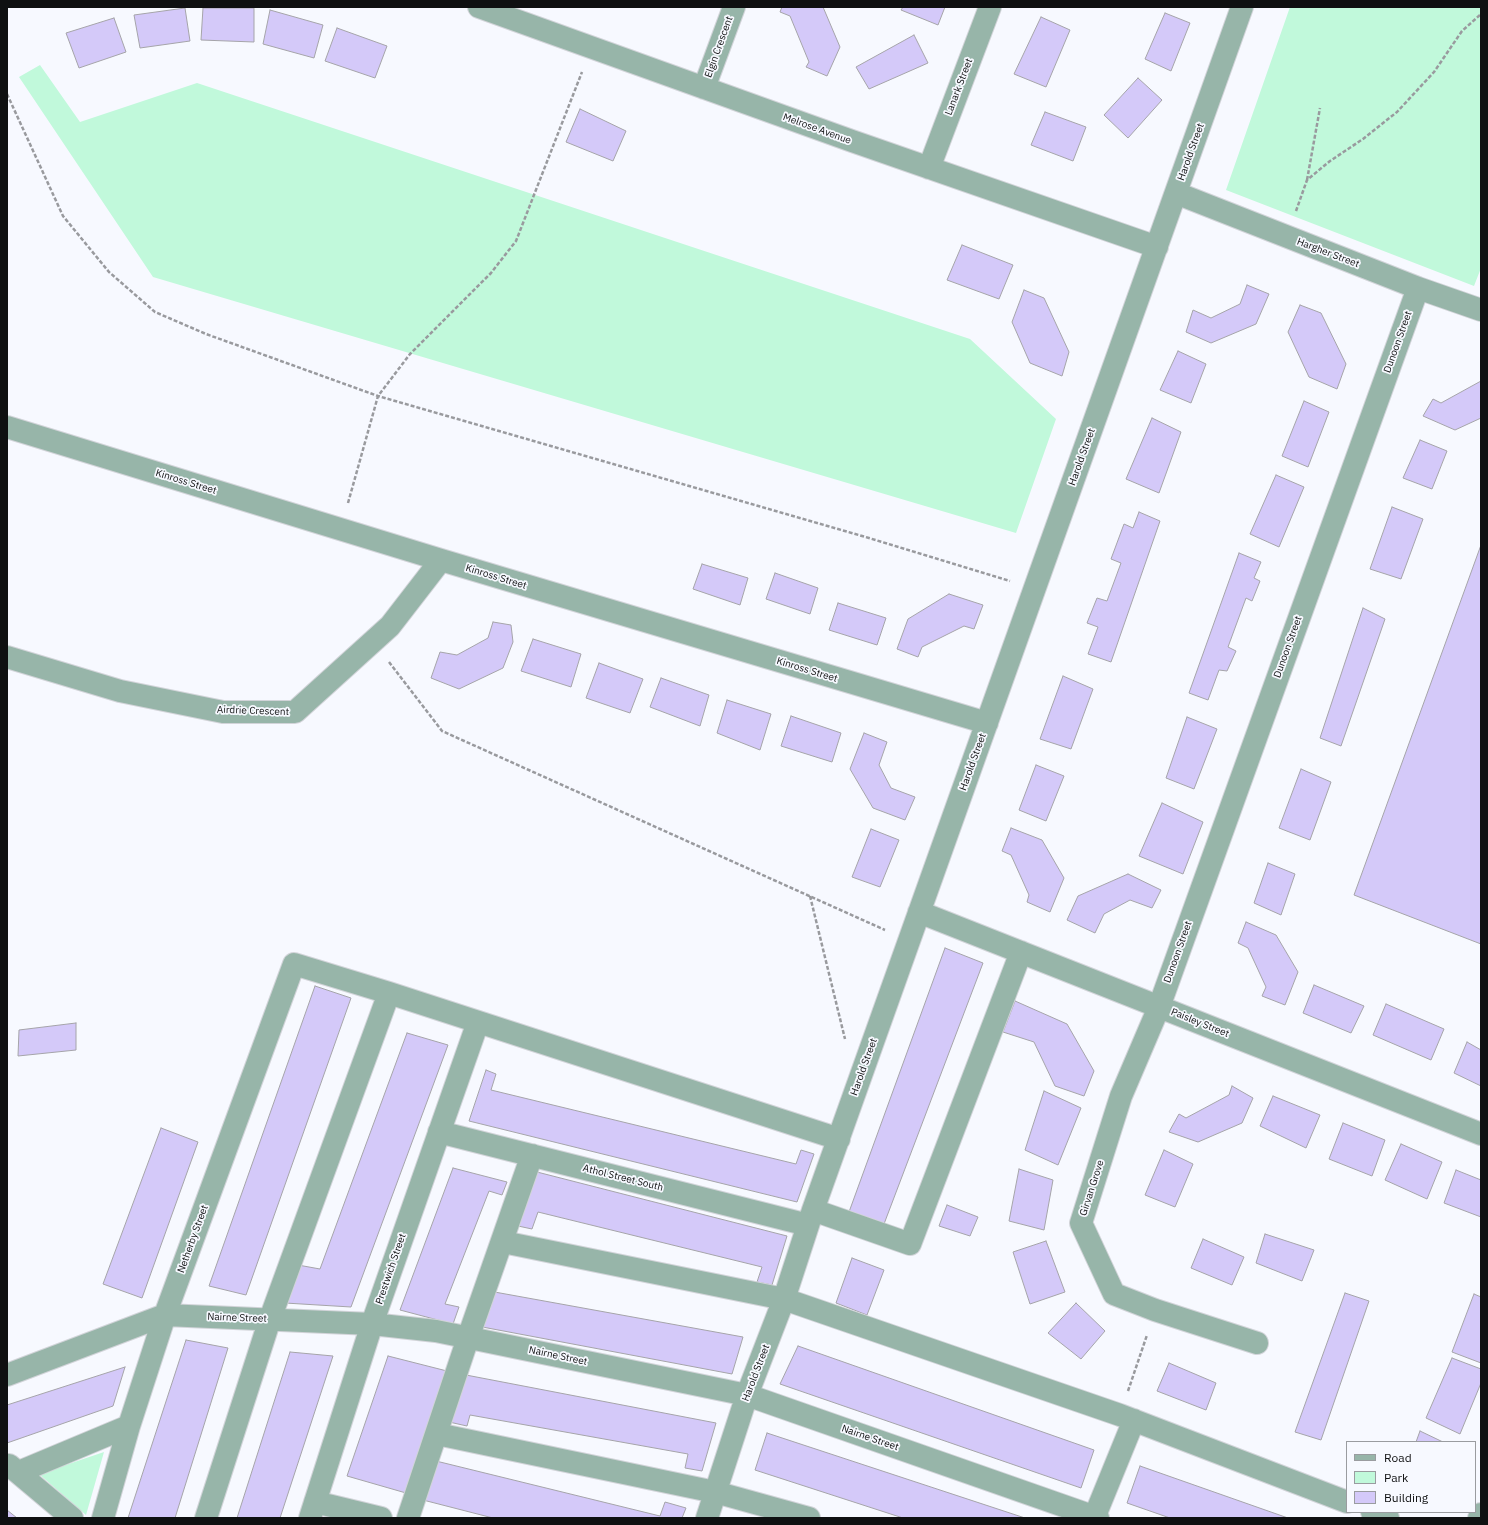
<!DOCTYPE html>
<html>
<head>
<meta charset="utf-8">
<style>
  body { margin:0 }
  #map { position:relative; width:1488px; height:1525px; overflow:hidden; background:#f7f9ff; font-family:"IBM Plex Sans",sans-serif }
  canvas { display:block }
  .frame { position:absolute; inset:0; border:8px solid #0f1011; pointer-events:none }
  .legend { position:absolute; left:1346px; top:1441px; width:130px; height:72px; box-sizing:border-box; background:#f7f9ff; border:1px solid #9a9ca0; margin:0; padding:5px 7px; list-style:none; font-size:12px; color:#0f1011 }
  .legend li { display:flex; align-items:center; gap:8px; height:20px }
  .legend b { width:20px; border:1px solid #9a9ca0 }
</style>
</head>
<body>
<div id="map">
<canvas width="1488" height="1525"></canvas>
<div class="frame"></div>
<ul class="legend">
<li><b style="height:5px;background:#97b5a9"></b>Road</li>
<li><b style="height:11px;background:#c1f9db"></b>Park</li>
<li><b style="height:11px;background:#d4c9f9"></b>Building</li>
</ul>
</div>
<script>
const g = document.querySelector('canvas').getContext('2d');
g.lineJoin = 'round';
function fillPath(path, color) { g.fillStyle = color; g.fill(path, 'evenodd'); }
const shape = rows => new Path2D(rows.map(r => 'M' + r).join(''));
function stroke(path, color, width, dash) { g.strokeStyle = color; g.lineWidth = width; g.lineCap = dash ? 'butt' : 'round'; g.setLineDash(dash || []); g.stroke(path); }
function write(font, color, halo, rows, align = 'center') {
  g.font = font + ' "IBM Plex Sans",sans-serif'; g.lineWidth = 3.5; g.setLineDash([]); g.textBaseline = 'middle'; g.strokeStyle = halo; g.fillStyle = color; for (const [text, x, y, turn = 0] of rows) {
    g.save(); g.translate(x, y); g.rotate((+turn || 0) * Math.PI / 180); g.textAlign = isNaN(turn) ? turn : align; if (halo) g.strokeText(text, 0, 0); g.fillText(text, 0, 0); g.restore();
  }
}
fillPath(shape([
  [1290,7,1481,7,1481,268,1474,286,1226,190],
  [40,65,80,122,197,83,970,339,1056,419,1016,533,153,277,19,77],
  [104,1452,86,1515,39,1474]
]), '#c1f9db');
const building = shape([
  [782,7,823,7,840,47,827,76,806,67,809,62,790,16,780,12,782,7],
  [903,7,945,7,938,25,901,10,903,7],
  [185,8,190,41,140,48,134,15,185,8],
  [203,8,254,8,254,42,201,40,203,8],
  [270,10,323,25,314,58,263,44,270,10],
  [1165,13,1190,23,1171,71,1145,59,1165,13],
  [1041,17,1070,30,1046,87,1014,74,1041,17],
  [114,18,126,52,79,68,66,33,114,18],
  [337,28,387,46,375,78,325,61,337,28],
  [914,35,928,63,869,89,856,67,914,35],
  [1138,78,1162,100,1128,138,1104,115,1138,78],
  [580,109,626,131,613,161,566,142,580,109],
  [1045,112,1086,127,1073,161,1031,145,1045,112],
  [962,245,1013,265,999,299,947,280,962,245],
  [1247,285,1269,294,1256,324,1211,343,1186,332,1193,310,1211,318,1240,304,1247,285],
  [1024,290,1044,298,1069,352,1062,376,1030,363,1012,322,1024,290],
  [1300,305,1321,313,1346,364,1337,389,1309,377,1288,332,1300,305],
  [1178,351,1206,364,1191,403,1160,390,1178,351],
  [1481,381,1481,418,1455,430,1423,416,1433,399,1441,403,1481,381],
  [1304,401,1329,412,1308,467,1282,456,1304,401],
  [1152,418,1181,432,1159,493,1126,479,1152,418],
  [1420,440,1447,451,1432,489,1403,478,1420,440],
  [1276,475,1304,487,1279,547,1250,534,1276,475],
  [1392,507,1423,519,1401,579,1370,569,1392,507],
  [1139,512,1160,521,1111,662,1088,654,1098,627,1087,623,1097,598,1107,601,1121,563,1111,559,1124,524,1133,528,1139,512],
  [1481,545,1481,944,1354,895,1481,545],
  [1239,553,1261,562,1254,578,1260,581,1252,601,1246,598,1228,647,1236,651,1227,671,1219,670,1208,700,1189,693,1239,553],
  [702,564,748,578,740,605,693,589,702,564],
  [775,573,818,588,810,614,766,599,775,573],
  [949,594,983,605,974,629,964,626,922,647,918,657,897,649,908,619,949,594],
  [838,603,886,618,877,645,829,630,838,603],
  [1363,608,1385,619,1341,746,1320,738,1363,608],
  [493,622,511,625,513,642,503,668,459,689,431,678,440,652,457,655,488,638,493,622],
  [533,639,581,654,571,687,521,671,533,639],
  [599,663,643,679,630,713,586,698,599,663],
  [1063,676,1093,689,1071,749,1040,739,1063,676],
  [661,678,709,695,700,726,650,707,661,678],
  [727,700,771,714,760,750,717,733,727,700],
  [791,716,841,733,832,762,781,746,791,716],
  [1187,717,1217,729,1194,789,1166,778,1187,717],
  [864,733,887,742,879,765,891,788,915,797,905,820,873,808,850,769,864,733],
  [1036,765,1064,776,1046,821,1019,810,1036,765],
  [1301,769,1331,782,1310,840,1279,828,1301,769],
  [1162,803,1203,822,1183,874,1139,856,1162,803],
  [1011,828,1042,840,1064,878,1050,912,1027,902,1029,895,1011,855,1002,851,1011,828],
  [871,829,899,840,880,887,852,877,871,829],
  [1268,863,1295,874,1281,915,1254,903,1268,863],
  [1128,874,1161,890,1152,908,1130,900,1104,914,1095,933,1067,920,1078,896,1128,874],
  [1246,922,1276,935,1298,972,1285,1005,1262,996,1266,987,1248,948,1238,943,1246,922],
  [945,948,983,963,884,1224,849,1212,945,948],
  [1314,985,1364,1006,1351,1033,1303,1013,1314,985],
  [315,986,351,998,246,1295,209,1286,315,986],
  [1015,1001,1067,1024,1094,1071,1084,1096,1055,1086,1034,1042,1003,1032,1015,1001],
  [1386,1004,1444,1029,1431,1060,1373,1035,1386,1004],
  [76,1023,76,1050,18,1056,19,1030,76,1023],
  [407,1033,448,1045,351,1307,285,1303,298,1265,320,1269,407,1033],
  [1467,1042,1481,1050,1481,1086,1454,1073,1467,1042],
  [486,1070,496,1074,491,1090,796,1164,801,1150,814,1154,797,1202,469,1121,486,1070],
  [1232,1086,1253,1098,1242,1123,1198,1142,1169,1132,1179,1114,1186,1118,1229,1095,1232,1086],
  [1044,1091,1081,1108,1058,1165,1025,1150,1044,1091],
  [1273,1096,1320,1115,1306,1148,1260,1126,1273,1096],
  [1343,1123,1385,1140,1372,1176,1329,1159,1343,1123],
  [161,1128,198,1142,142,1298,103,1284,161,1128],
  [1401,1144,1442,1162,1427,1199,1385,1180,1401,1144],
  [1164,1150,1193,1164,1175,1207,1145,1195,1164,1150],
  [453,1168,507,1182,502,1195,489,1191,445,1304,459,1307,453,1324,400,1310,453,1168],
  [1019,1169,1053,1180,1044,1230,1009,1221,1019,1169],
  [1456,1170,1481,1180,1481,1217,1444,1203,1456,1170],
  [537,1172,787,1236,772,1285,757,1282,762,1267,538,1212,532,1229,518,1226,537,1172],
  [947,1205,978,1217,970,1236,939,1226,947,1205],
  [1265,1234,1314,1250,1302,1281,1256,1263,1265,1234],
  [1203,1239,1244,1257,1232,1285,1191,1268,1203,1239],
  [1046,1241,1065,1292,1030,1304,1013,1252,1046,1241],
  [852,1258,884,1270,867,1315,836,1303,852,1258],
  [489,1291,743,1337,732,1374,477,1326,489,1291],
  [1345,1293,1369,1301,1321,1440,1295,1432,1345,1293],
  [1474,1294,1481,1297,1481,1363,1452,1352,1474,1294],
  [1076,1303,1105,1331,1081,1359,1048,1333,1076,1303],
  [186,1340,228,1348,175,1518,128,1518,186,1340],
  [798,1346,1094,1450,1081,1488,780,1384,798,1346],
  [290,1352,333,1356,280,1518,237,1518,290,1352],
  [388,1356,447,1371,406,1493,347,1476,388,1356],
  [1452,1358,1481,1369,1481,1383,1460,1434,1426,1418,1452,1358],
  [1169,1363,1216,1383,1206,1410,1157,1391,1169,1363],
  [125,1367,113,1406,7,1443,7,1405,125,1367],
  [466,1375,716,1423,702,1471,685,1468,688,1454,470,1415,467,1426,449,1422,466,1375],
  [1420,1431,1443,1442,1416,1442,1420,1431],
  [767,1433,1025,1518,903,1518,755,1470,767,1433],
  [436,1461,660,1516,665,1502,686,1508,682,1518,493,1518,423,1500,436,1461],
  [1140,1466,1288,1518,1170,1518,1127,1503,1140,1466],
  [7,1510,17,1518,7,1518,7,1510]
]);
fillPath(building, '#d4c9f9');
stroke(building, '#a5a4a9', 1);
const minor = shape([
  [479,7,852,141,1157,247],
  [704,88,734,7],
  [929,168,990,7],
  [1176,193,1418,288,1481,310],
  [7,427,441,560,987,723],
  [7,657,120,691,223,712,295,712,390,626,441,560],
  [919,912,1481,1134],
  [439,1132,808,1225],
  [813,1210,910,1244,1021,952],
  [503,1242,784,1299,1120,1415,1347,1502],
  [1257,1343,1155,1310,1114,1294,1081,1223,1121,1096,1159,1007,1418,288],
  [7,1375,165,1315,372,1324,436,1331,747,1395,1098,1518],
  [437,1434,715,1492,809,1518],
  [9,1465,72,1518],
  [19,1472,129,1426],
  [315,1502,381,1518],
  [1372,1512,1388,1518],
  [103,1518,129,1426,165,1315,294,964,389,993,839,1139],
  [206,1518,270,1319,389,993],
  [310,1518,372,1324,478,1022],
  [408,1518,468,1338,532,1155],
  [707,1518,747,1395,784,1299,813,1210,1242,7],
  [1094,1518,1134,1420],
  [1479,1518,1481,1514]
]);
stroke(minor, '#d2d4d9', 24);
stroke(shape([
  [7,94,63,216,109,272,155,312,206,334,378,396,869,538,1010,581],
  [1307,180,1320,108],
  [1296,211,1307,180,1330,161,1363,139,1397,112,1434,72,1462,31,1481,14],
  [348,503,378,396,410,354,491,273,516,241,582,72],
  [389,662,442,731,885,930],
  [810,896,845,1039],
  [1128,1391,1147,1335]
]), '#999a9e', 2.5, [4, 2]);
stroke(minor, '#97b5a9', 22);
write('10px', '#0f1011', '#f7f9ff', [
  ["Elgin Crescent",719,47,-70],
  ["Lanark Street",959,87,-69],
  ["Melrose Avenue",817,129,20],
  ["Harold Street",1191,152,-70],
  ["Hargher Street",1328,253,21],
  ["Dunoon Street",1398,342,-70],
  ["Harold Street",1082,457,-70],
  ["Kinross Street",186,482,17],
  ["Kinross Street",496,577,17],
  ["Dunoon Street",1288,647,-70],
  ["Kinross Street",807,670,17],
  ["Airdrie Crescent",253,711,2],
  ["Harold Street",973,762,-70],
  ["Dunoon Street",1178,952,-70],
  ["Paisley Street",1200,1023,22],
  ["Harold Street",864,1067,-70],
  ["Athol Street South",623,1178,14],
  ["Girvan Grove",1092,1188,-72],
  ["Netherby Street",193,1239,-70],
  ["Prestwich Street",391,1269,-71],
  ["Nairne Street",237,1318,2],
  ["Nairne Street",558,1356,12],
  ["Harold Street",756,1373,-69],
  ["Nairne Street",870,1438,19]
]);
</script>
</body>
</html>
